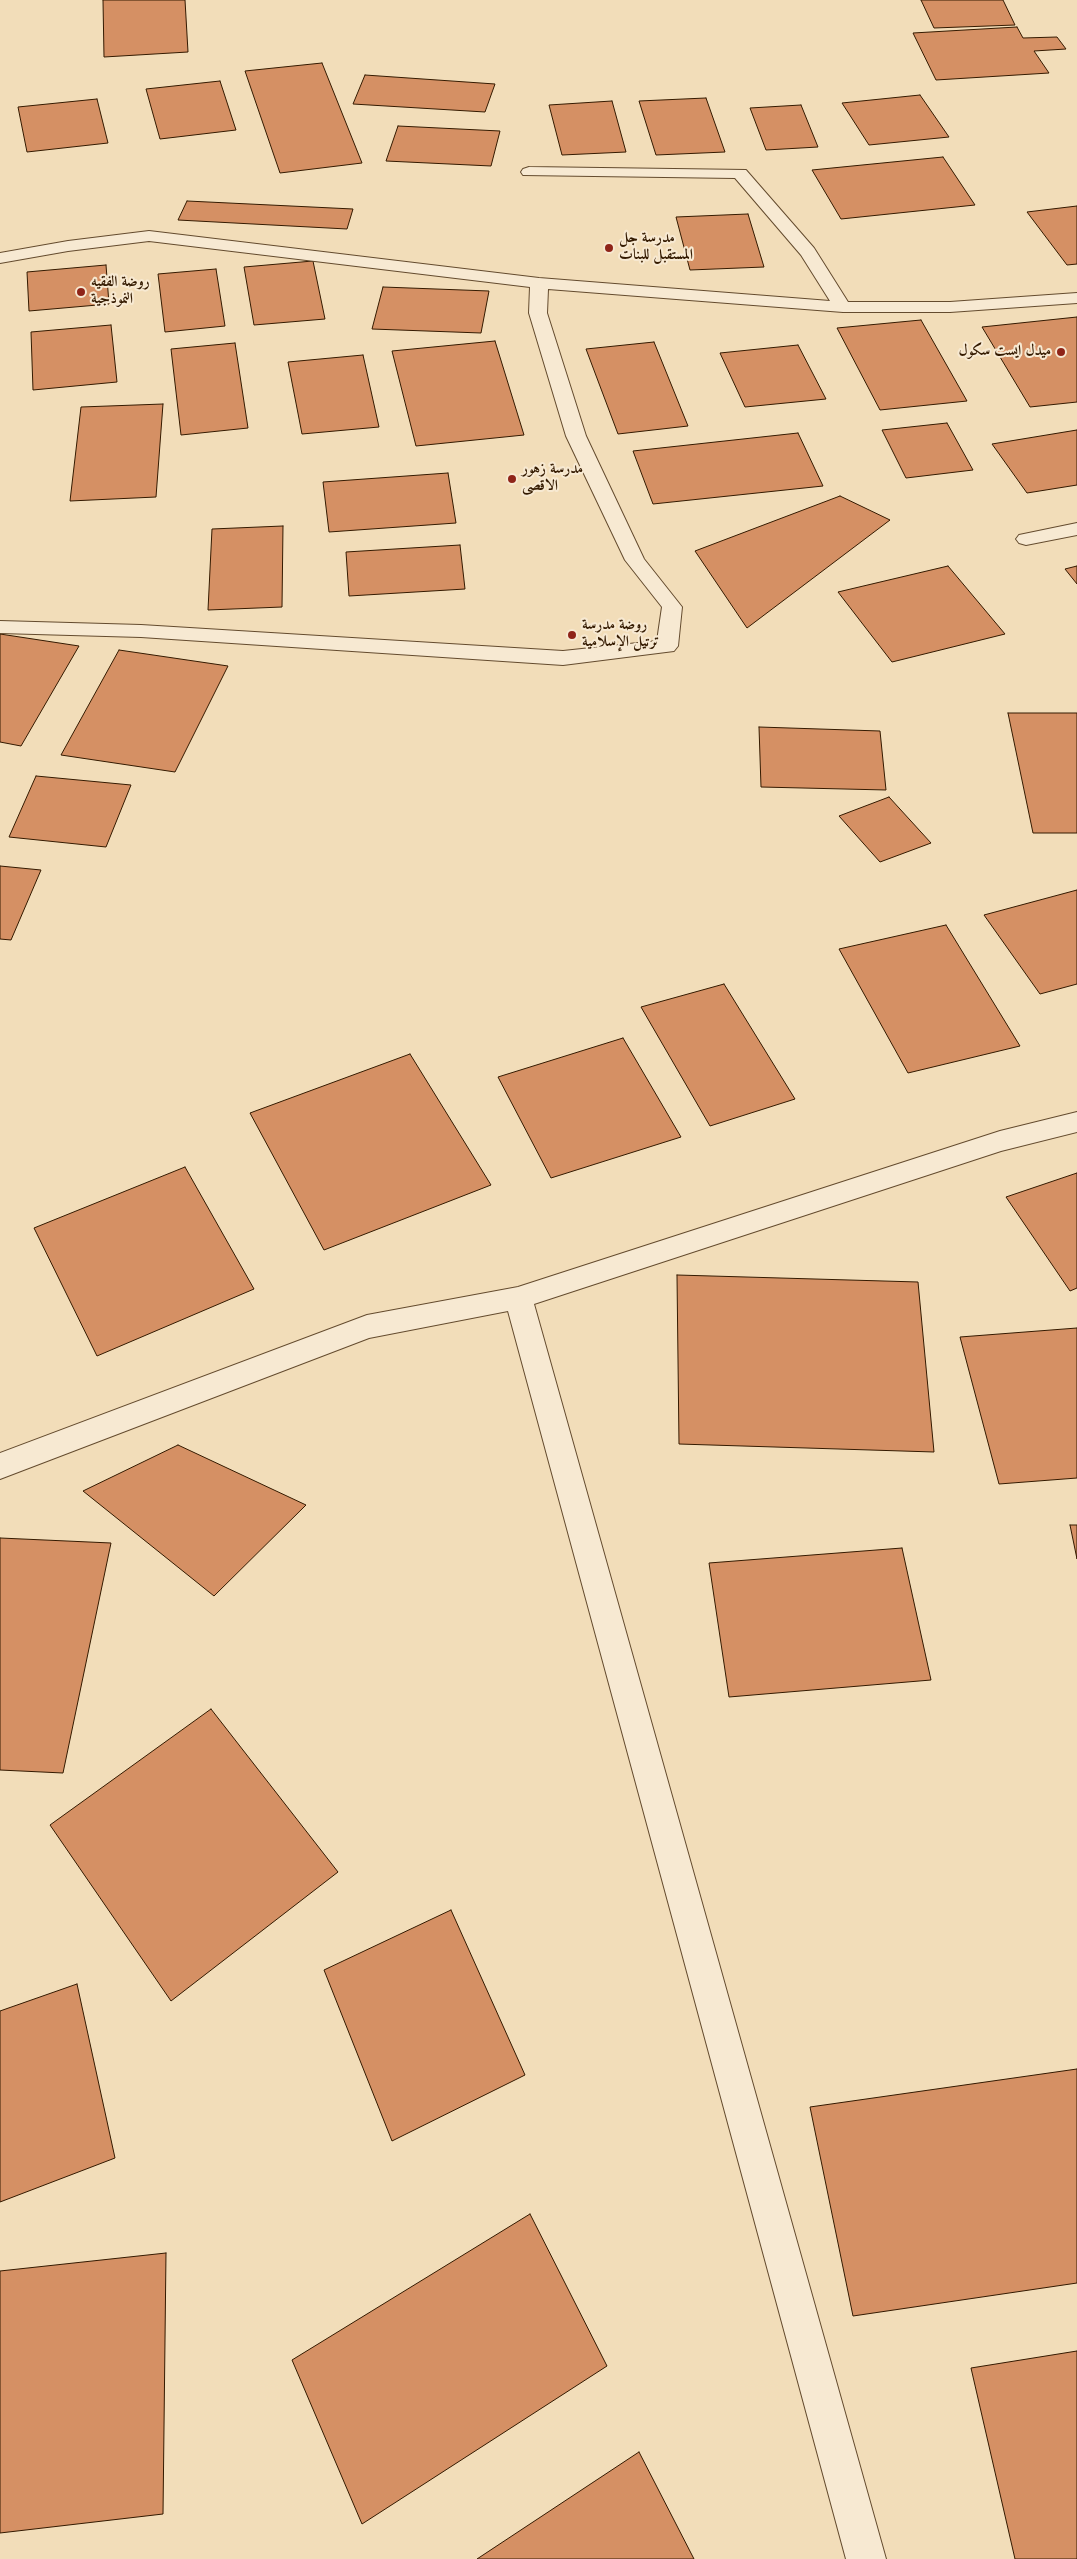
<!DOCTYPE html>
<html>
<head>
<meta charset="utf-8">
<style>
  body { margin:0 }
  canvas { display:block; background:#f2ddb9 }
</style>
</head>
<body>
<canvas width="1077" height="2559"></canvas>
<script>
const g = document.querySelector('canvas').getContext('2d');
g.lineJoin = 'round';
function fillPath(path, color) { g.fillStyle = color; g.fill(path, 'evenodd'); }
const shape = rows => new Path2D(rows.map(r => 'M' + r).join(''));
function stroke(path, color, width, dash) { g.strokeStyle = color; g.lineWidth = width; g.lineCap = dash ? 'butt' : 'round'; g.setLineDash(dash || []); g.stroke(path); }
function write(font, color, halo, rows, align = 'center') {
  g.font = font + ' Cardo,Amiri,serif'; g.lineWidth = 4; g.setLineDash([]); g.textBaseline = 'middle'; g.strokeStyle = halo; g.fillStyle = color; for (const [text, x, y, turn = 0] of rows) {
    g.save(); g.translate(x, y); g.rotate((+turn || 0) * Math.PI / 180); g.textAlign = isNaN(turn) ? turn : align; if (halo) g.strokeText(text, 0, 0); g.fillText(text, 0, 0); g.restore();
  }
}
const building = shape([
  [103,0,185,0,188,52,104,57,103,0],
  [921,0,1003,0,1015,25,934,28,921,0],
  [1017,27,1023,38,1057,37,1066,49,1034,51,1049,73,936,80,913,33,1017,27],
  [322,63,362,163,280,173,245,71,322,63],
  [365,75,495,84,485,112,353,104,365,75],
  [220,81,236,130,160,139,146,89,220,81],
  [920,95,949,137,869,145,842,103,920,95],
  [706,98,725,152,656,155,639,101,706,98],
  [97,99,108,143,27,152,18,107,97,99],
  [612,101,626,152,562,155,549,105,612,101],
  [801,105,818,147,766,150,750,108,801,105],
  [398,126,500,131,491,166,386,161,398,126],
  [943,157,975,205,841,219,812,170,943,157],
  [187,201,353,209,347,229,178,220,187,201],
  [1077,206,1077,264,1067,265,1027,212,1077,206],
  [748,214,764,267,690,270,676,217,748,214],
  [313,261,325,319,254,325,244,267,313,261],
  [106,265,109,304,29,311,27,272,106,265],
  [216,269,225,326,165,332,158,274,216,269],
  [383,287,489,291,481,333,372,329,383,287],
  [1077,317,1077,402,1030,407,982,327,1077,317],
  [921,320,967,401,880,410,837,328,921,320],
  [111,325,117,382,33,390,31,332,111,325],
  [495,341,524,435,416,446,392,351,495,341],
  [654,342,688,426,618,434,586,349,654,342],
  [235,343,248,428,181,435,171,349,235,343],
  [798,345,826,399,745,407,720,353,798,345],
  [363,355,379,427,302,434,288,362,363,355],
  [163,404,156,497,70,501,81,407,163,404],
  [947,423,973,470,906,478,882,430,947,423],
  [1077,430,1077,485,1027,493,992,444,1077,430],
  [798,433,823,486,653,504,633,451,798,433],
  [448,473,456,523,329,532,323,482,448,473],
  [840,496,890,520,747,628,695,551,840,496],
  [283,526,282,607,208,610,212,529,283,526],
  [460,545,465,589,349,596,346,552,460,545],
  [948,566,1005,634,892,662,838,592,948,566],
  [1077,566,1077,584,1065,569,1077,566],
  [0,634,79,646,21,746,0,742,0,634],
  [119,650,228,666,175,772,61,755,119,650],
  [1008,713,1077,713,1077,833,1033,833,1008,713],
  [759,727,880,731,886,790,761,787,759,727],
  [36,776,131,785,106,847,9,837,36,776],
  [889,797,931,843,880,862,839,816,889,797],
  [0,866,41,870,11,940,0,939,0,866],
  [1077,890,1077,984,1040,994,984,915,1077,890],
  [946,925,1020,1046,908,1073,839,949,946,925],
  [724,984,795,1099,710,1126,641,1007,724,984],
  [623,1038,681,1137,551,1178,498,1077,623,1038],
  [410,1054,491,1185,324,1250,250,1113,410,1054],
  [185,1167,254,1289,97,1356,34,1228,185,1167],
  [1077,1173,1077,1288,1070,1291,1006,1197,1077,1173],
  [677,1275,918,1282,934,1452,679,1444,677,1275],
  [1077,1328,1077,1478,999,1484,960,1337,1077,1328],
  [178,1445,306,1505,214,1596,83,1491,178,1445],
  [1070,1525,1077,1525,1077,1559,1070,1525],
  [0,1538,111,1543,63,1773,0,1770,0,1538],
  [902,1548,931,1680,729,1697,709,1563,902,1548],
  [211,1709,338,1872,171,2001,50,1825,211,1709],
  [451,1910,525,2075,392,2141,324,1970,451,1910],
  [77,1984,115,2158,0,2202,0,2011,77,1984],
  [1077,2069,1077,2283,853,2316,810,2107,1077,2069],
  [530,2214,607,2366,362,2524,292,2360,530,2214],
  [166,2253,163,2514,0,2533,0,2271,166,2253],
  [1077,2351,1077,2559,1015,2559,971,2368,1077,2351],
  [639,2452,694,2559,477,2559,639,2452]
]);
fillPath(building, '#d59064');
stroke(building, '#341a00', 1);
const minor = shape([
  [529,167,746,170,814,248,848,302,950,302,1077,293,1077,303,950,312,843,312,548,289,547,313,586,436,644,559,682,607,678,646,674,651,563,665,141,637,0,633,0,621,141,625,563,651,657,641,662,607,625,560,566,436,529,313,530,287,149,241,68,251,0,263,0,253,68,241,149,231,539,278,830,301,801,255,735,178,523,175,521,172,523,169,529,167],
  [1077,523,1077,535,1026,545,1019,543,1016,539,1019,535,1077,523],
  [1077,1112,1077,1132,1001,1151,534,1304,886,2559,846,2559,508,1311,369,1338,0,1479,0,1453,367,1315,518,1287,1000,1131,1077,1112]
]);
stroke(minor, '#644b2e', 2);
fillPath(minor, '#f7e9d2');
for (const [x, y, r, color] of [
  [609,248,5,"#8f2418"],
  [81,292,5,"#8f2418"],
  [1061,352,5,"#8f2418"],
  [512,479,5,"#8f2418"],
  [572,635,5,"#8f2418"]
]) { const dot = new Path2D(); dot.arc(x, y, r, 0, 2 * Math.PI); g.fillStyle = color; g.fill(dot); stroke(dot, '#f7e9d2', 2); }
write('bold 15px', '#341a00', '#f7e9d2', [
  ["مدرسة جل",619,239],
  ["المستقبل للبنات",619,256],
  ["روضة الفقيه",91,283],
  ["النموذجية",91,300],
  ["ميدل ايست سكول",1051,352,"right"],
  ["مدرسة زهور",522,470],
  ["الاقصى",522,487],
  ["روضة مدرسة",582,626],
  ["ترتيل الإسلامية",582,643]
], 'left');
</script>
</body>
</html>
